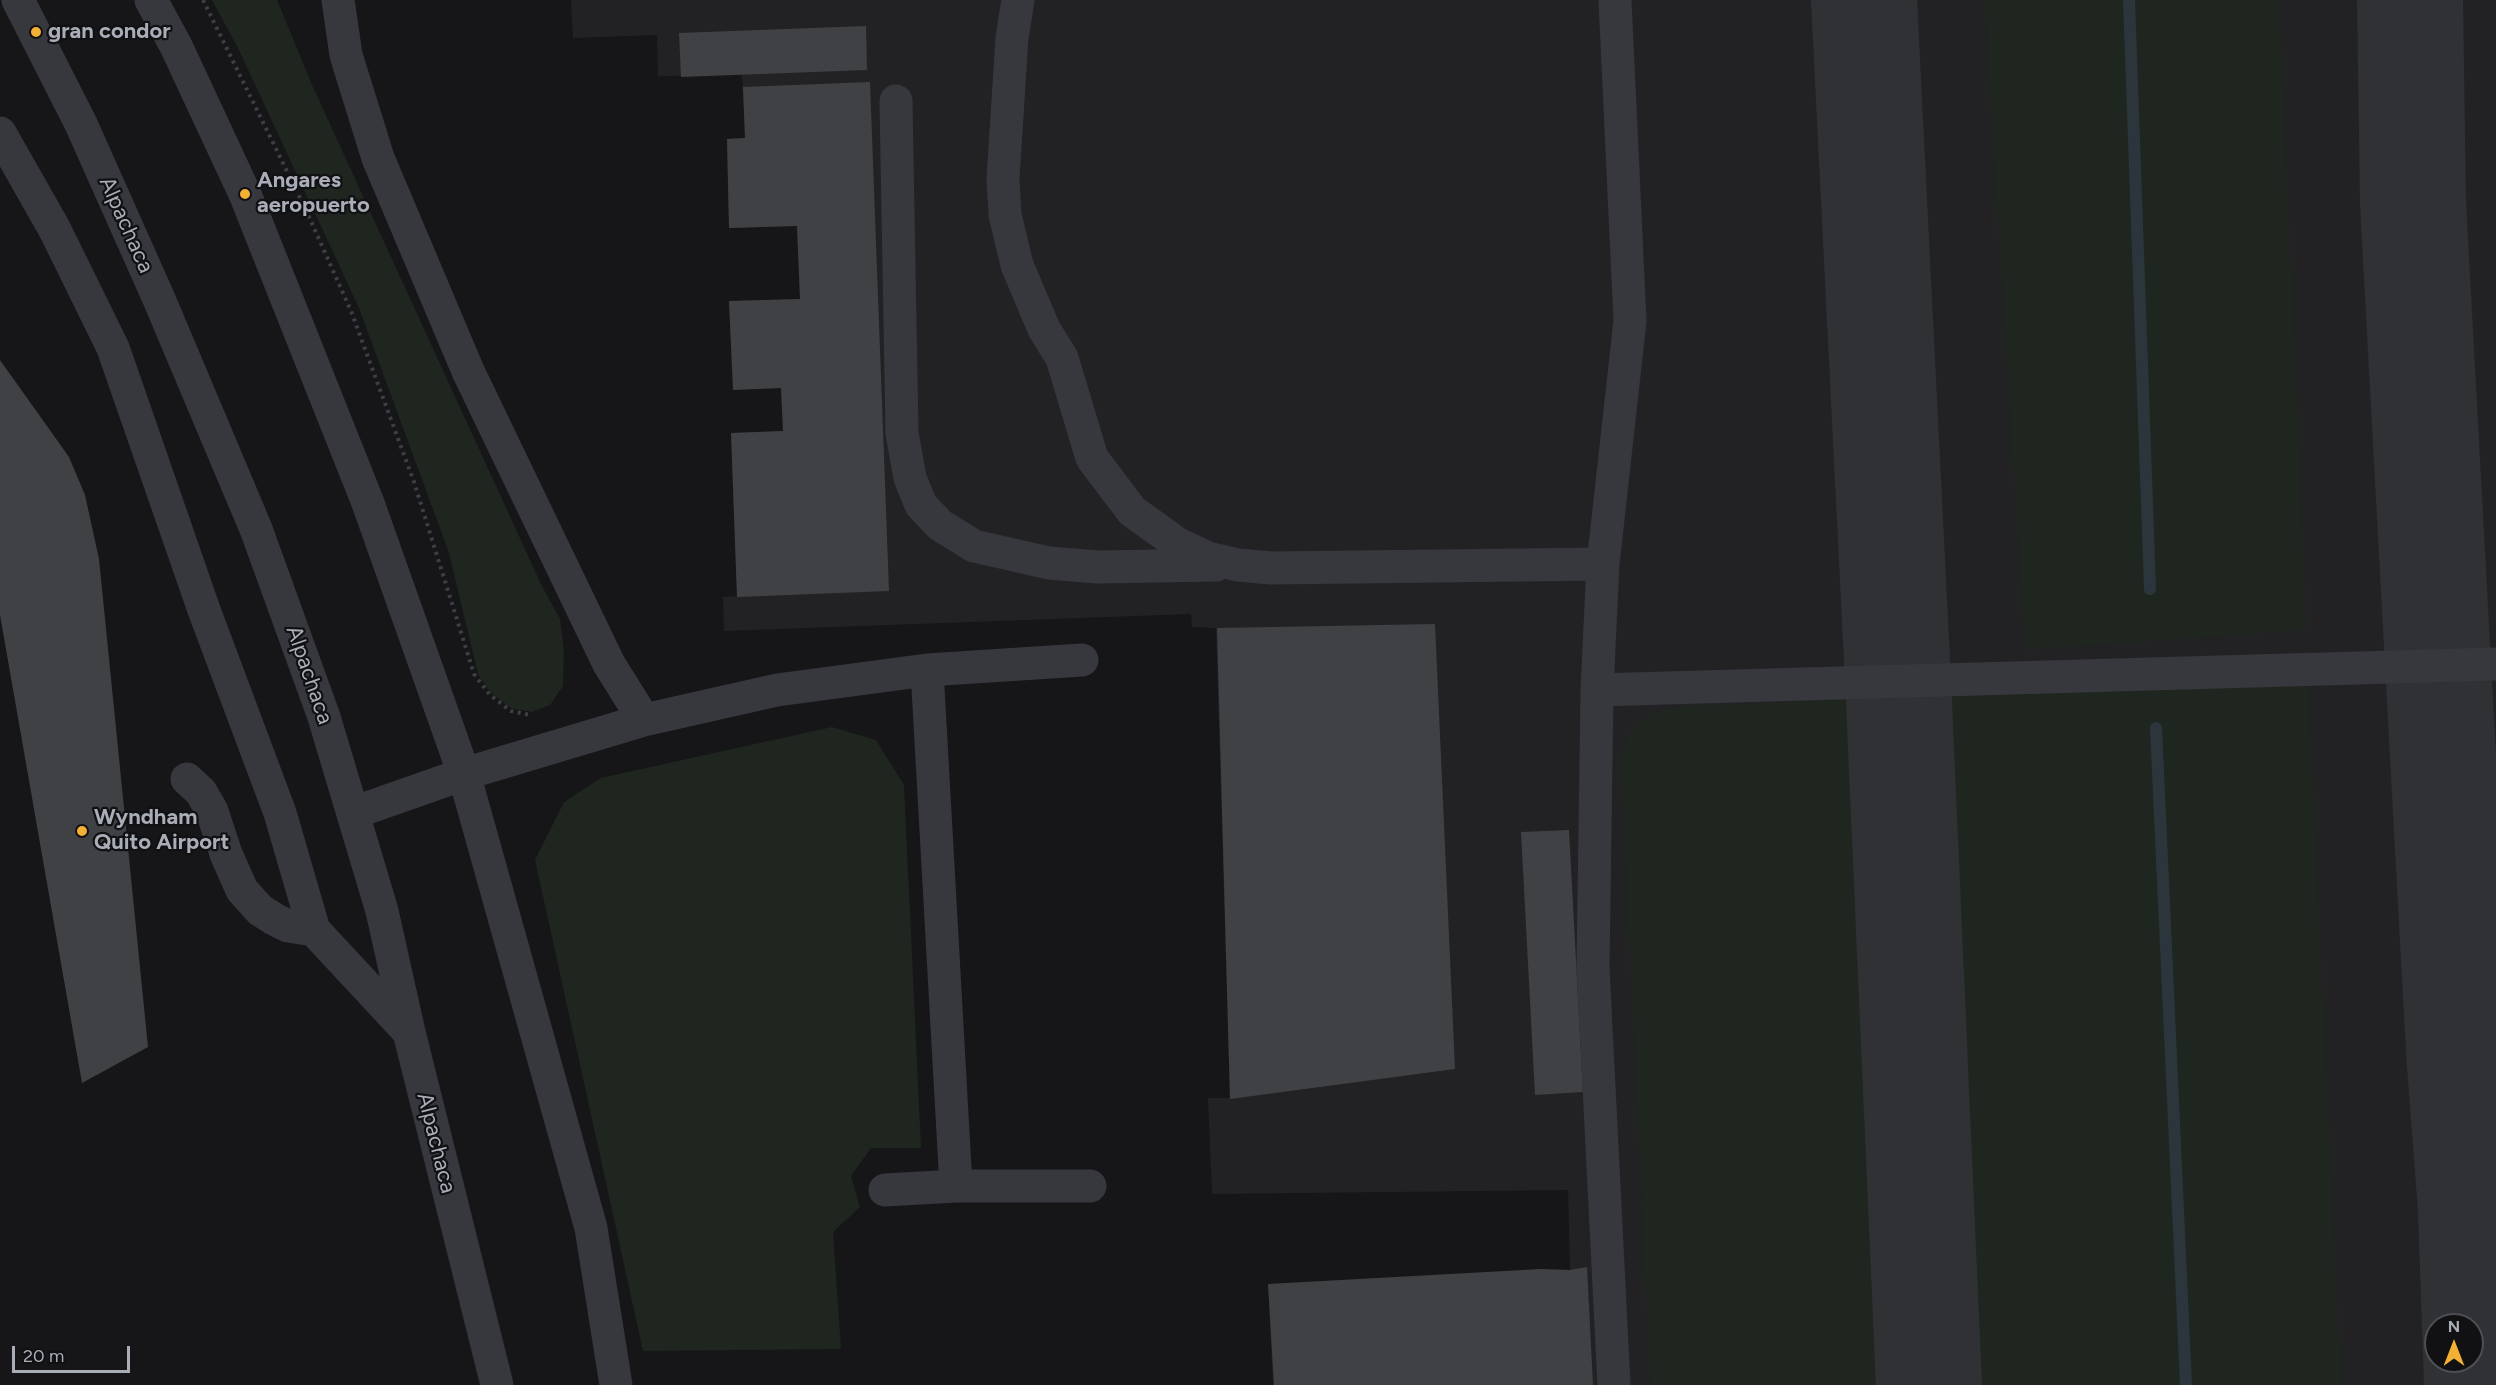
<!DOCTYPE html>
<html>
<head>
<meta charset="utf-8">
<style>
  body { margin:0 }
  #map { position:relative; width:2496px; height:1385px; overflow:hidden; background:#161618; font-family:Figtree,sans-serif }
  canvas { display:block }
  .north { position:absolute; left:2424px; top:1313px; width:60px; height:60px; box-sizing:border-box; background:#111113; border:2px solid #4d4f55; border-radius:50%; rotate:0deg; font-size:16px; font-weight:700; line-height:24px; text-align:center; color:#a8adb8 }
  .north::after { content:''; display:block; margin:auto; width:21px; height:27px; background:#f2b134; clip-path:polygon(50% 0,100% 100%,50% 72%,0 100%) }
  .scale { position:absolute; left:12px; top:1346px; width:118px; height:27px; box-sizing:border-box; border:3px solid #a8adb8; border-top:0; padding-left:8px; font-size:18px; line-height:21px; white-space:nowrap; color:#a8adb8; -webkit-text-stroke:4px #111113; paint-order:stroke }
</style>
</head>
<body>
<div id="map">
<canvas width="2496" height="1385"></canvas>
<div class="north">N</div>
<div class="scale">20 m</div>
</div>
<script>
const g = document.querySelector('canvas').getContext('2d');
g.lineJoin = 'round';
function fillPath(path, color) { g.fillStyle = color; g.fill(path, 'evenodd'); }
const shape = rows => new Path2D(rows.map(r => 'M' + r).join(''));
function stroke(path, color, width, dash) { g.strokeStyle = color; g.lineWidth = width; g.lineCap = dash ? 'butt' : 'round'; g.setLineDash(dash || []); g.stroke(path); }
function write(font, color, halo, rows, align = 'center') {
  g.font = font + ' Figtree,sans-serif'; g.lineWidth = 4.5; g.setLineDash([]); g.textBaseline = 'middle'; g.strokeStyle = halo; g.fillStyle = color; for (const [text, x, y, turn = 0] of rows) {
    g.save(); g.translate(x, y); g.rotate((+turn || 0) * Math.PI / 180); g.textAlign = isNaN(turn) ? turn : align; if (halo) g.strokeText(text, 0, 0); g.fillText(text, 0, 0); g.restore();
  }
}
fillPath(shape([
  [571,0,2496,0,2496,1385,1273,1385,1268,1284,1570,1270,1568,1190,1212,1194,1208,1098,1230,1098,1216,628,1192,627,1191,614,724,631,723,597,737,596,731,433,783,431,781,388,733,390,729,301,800,299,797,226,729,228,727,139,745,138,742,75,658,76,657,35,573,38],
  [2436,1325,2472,1325,2472,1361,2436,1361]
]), '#222225');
fillPath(shape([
  [212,0,277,0,313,87,541,584,560,619,564,651,563,686,550,705,532,712,511,708,491,693,478,674,449,553,359,308,237,46],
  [1984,0,2279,0,2307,630,2025,650],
  [2308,682,2341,1385,1650,1385,1621,759,1628,734,1642,720,1660,710,1682,706],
  [832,727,876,740,904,785,921,1148,871,1148,851,1176,860,1207,833,1232,841,1349,643,1351,535,860,564,802,601,778]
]), '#1e261f');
stroke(shape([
  [2129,0,2150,589],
  [2156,728,2186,1385]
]), '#2c353c', 12);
stroke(shape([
  [1864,0,1898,680,1929,1385],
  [2410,0,2413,203,2459,1051,2471,1210,2477,1385]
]), '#303135', 106);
fillPath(shape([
  [866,26,867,70,681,77,679,33],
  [870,82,889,591,737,597,731,433,783,431,781,388,733,390,729,301,800,299,797,226,729,228,727,139,745,138,743,87],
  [0,360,69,457,85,495,99,559,148,1047,82,1083,0,615],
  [1435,624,1455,1069,1230,1099,1217,628],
  [1569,830,1583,1092,1535,1095,1521,832],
  [1587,1267,1593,1385,1274,1385,1268,1284,1541,1269,1570,1270]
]), '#404145');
stroke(shape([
  [203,0,306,210,351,311,414,482,474,674,490,695,511,711,530,715]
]), '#3d3f44', 4, [3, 4.5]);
stroke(shape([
  [18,0,81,124,159,299,256,529,324,717,382,911,409,1032,497,1385],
  [151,0,176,46,245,194,368,503,464,774,591,1228,616,1385],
  [338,0,346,55,378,158,468,371,609,664,644,720],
  [1018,0,1012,38,1003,178,1005,215,1017,265,1044,329,1062,358,1092,458,1132,511,1178,544,1208,558,1238,565,1271,568,1603,564],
  [896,101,902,433,910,478,921,505,940,525,974,546,1049,563,1098,567,1216,565],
  [0,133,55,230,113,348,204,610,280,813,314,930,407,1030],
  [927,670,956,1186],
  [1597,690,2496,664],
  [187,779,201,792,212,811,226,854,242,890,260,910,274,919,288,926,314,930],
  [353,813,464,774,644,720,777,690,927,670,1082,660],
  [885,1190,956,1186,1090,1186],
  [1614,1385,1593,968,1597,690,1603,564,1630,321,1615,0]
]), '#37383d', 33);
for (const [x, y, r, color] of [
  [36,32,6,"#f2b134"],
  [245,194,6,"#f2b134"],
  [82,831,6,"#f2b134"]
]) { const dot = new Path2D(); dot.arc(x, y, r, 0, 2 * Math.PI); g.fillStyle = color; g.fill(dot); stroke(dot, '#111113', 2); }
write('bold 22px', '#a8adb8', '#111113', [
  ["gran condor",48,32],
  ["Angares",257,181],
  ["aeropuerto",257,206],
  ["Wyndham",94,818],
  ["Quito Airport",94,843]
], 'left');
write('22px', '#a8adb8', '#111113', [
  ["Alpachaca",126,225,66],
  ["Alpachaca",309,675,71],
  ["Alpachaca",436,1143,76]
]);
</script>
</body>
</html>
